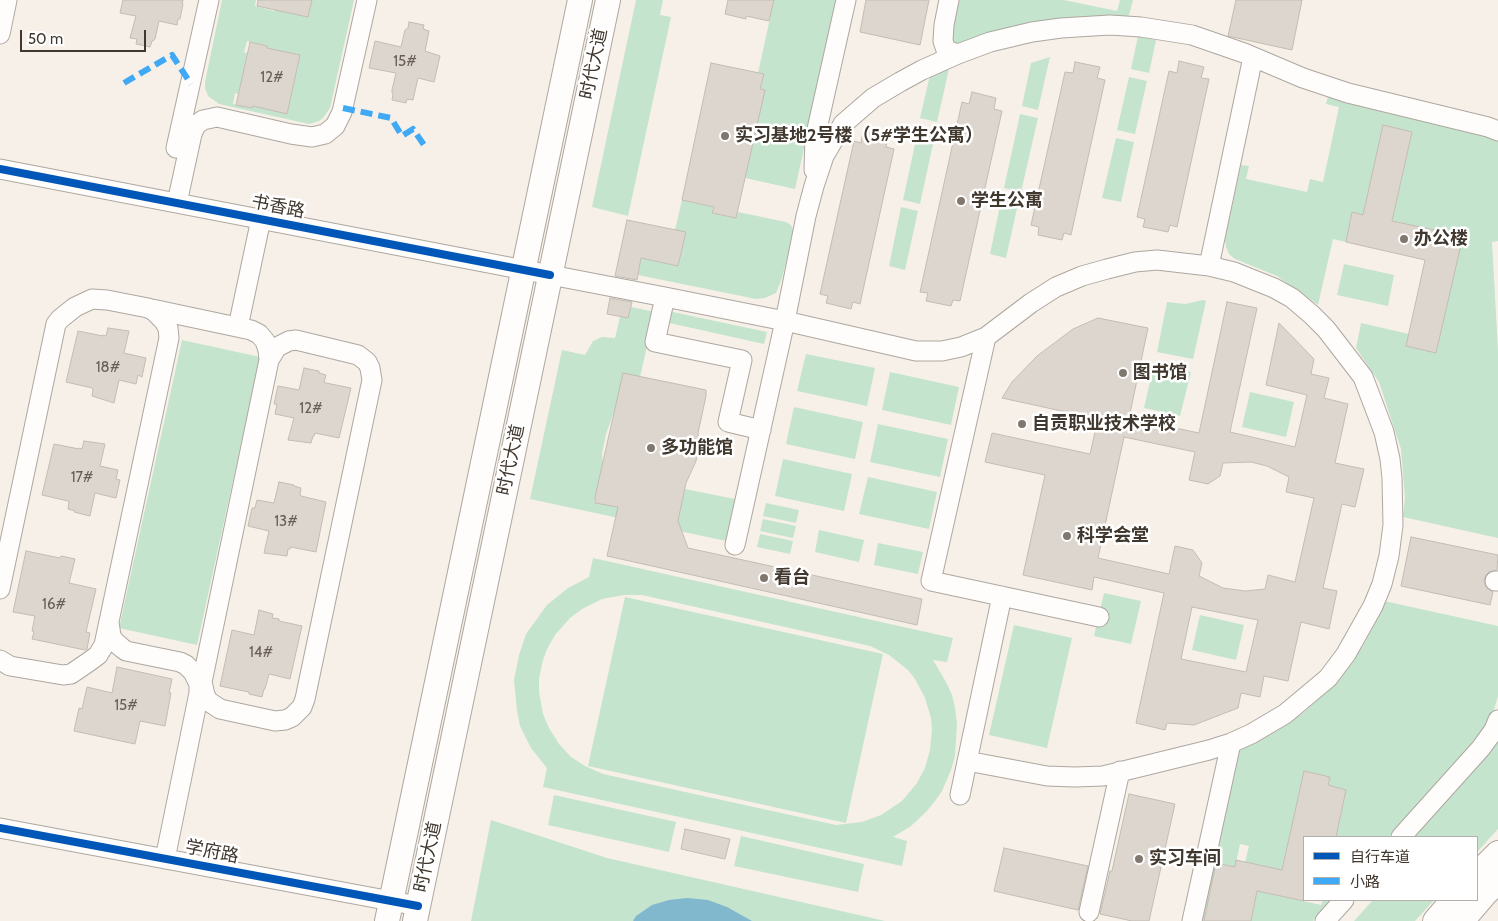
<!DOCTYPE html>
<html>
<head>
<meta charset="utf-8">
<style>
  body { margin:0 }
  #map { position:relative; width:1498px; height:921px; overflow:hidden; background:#f7f0e8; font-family:Cabin,"Noto Sans SC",sans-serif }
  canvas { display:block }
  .legend { position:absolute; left:1303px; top:836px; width:175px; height:65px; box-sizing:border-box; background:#fff; border:1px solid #b3afab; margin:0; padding:6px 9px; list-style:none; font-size:15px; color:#40372e }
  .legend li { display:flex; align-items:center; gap:10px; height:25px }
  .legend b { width:25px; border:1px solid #b3afab }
  .scale { position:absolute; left:20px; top:30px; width:126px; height:22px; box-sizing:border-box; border:2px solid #40372e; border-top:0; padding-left:6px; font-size:15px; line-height:18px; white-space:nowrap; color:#40372e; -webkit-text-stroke:4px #fff; paint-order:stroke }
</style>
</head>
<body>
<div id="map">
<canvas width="1498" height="921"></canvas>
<ul class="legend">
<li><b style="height:6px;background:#0057b8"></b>自行车道</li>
<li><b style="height:6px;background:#3fa9f5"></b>小路</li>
</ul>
<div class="scale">50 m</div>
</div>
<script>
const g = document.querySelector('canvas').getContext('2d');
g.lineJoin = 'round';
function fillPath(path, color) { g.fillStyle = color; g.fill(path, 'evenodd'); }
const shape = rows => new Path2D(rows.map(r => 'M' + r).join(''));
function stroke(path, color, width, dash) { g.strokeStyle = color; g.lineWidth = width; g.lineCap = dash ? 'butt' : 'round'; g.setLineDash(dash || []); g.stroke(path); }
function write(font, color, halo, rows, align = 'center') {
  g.font = font + ' Cabin,"Noto Sans SC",sans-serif'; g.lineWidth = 5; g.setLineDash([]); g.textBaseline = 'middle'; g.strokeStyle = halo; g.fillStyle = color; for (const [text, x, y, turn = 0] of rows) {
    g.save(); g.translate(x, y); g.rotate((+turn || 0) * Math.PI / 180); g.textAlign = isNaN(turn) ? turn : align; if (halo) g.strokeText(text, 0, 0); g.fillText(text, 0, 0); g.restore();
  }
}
fillPath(shape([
  [222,0,256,0,255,6,274,11,276,5,292,13,308,17,312,0,354,0,330,108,323,118,319,121,309,124,219,104,208,96,205,88,205,82],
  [247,41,267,46,266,50,283,56,284,52,300,55,287,114,253,104,252,108,233,104,235,93,238,94,242,78,249,79,244,69,247,53,244,52],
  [636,0,663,0,660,15,671,17,628,216,592,207],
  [774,0,837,0,795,189,745,178,764,90,760,89,764,74,758,73],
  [954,0,1064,0,1117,11,1120,0,1133,0,1129,15,1124,18,997,32,958,44,952,42],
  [1138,36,1156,40,1149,73,1131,69],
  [1050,57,1038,110,1022,106,1031,63],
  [949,69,937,122,920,118,930,75],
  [1129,77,1147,81,1135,134,1117,130],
  [1328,96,1498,140,1498,241,1492,242,1498,351,1498,538,1403,517,1405,498,1401,449,1379,382,1356,348,1361,323,1409,334,1406,346,1436,353,1462,237,1392,221,1412,132,1383,126,1363,215,1352,212,1346,242,1333,239,1318,305,1277,276,1235,259,1229,254,1226,247,1225,239,1241,165,1249,166,1246,179,1307,192,1310,179,1323,182,1339,107,1326,104],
  [1020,114,1038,118,1021,192,1004,188],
  [919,126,936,130,920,204,903,200],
  [1116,138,1134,142,1121,202,1102,198],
  [1002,196,1019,199,1006,258,990,254],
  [682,200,713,207,712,213,736,218,738,212,786,222,791,225,793,230,788,254,782,278,776,293,765,298,756,299,638,275,641,258,678,266,686,233,675,230],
  [901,207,918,211,905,270,889,266],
  [1344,264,1394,275,1388,306,1337,295],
  [1203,300,1206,301,1193,359,1157,352,1167,302,1185,304],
  [631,307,655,312,640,377,615,409,606,434,602,454,603,464,594,502,677,521,685,489,735,499,726,541,530,499,562,350,585,355,593,341,602,337,615,338,620,317,628,318],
  [668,311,767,332,764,344,665,322],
  [182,340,260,357,197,645,119,628],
  [806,354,875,368,867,406,797,391],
  [1154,364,1191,372,1180,416,1144,408],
  [890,372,959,387,951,425,882,410],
  [1250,392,1294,402,1286,437,1242,427],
  [794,407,863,422,855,459,786,444],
  [878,424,948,439,940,477,870,462],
  [783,459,852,474,844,511,775,496],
  [868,477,937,492,929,529,859,514],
  [766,503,799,510,796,523,763,516],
  [763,519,796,526,793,538,760,531],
  [819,530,864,540,859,562,815,552],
  [760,534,793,541,790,554,757,547],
  [878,543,923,552,918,574,874,565],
  [593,558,953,638,947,662,933,660,946,682,952,695,955,708,957,724,955,756,951,770,942,791,935,801,926,812,911,826,893,837,907,841,902,866,543,787,547,768,531,748,520,726,517,711,514,680,519,655,526,634,547,605,568,588,589,577],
  [624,595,642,595,870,646,889,655,908,670,915,679,925,698,931,718,932,730,930,750,925,768,917,783,902,801,881,815,862,822,836,825,603,774,585,766,571,757,559,744,549,728,543,714,539,692,539,678,543,660,547,649,555,635,570,618,582,609,602,599],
  [1104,593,1141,601,1131,644,1094,636],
  [625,597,883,654,846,823,588,766],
  [1384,601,1498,626,1498,696,1493,713,1483,731,1389,837,1336,837,1346,790,1328,785,1329,777,1304,771,1282,870,1245,862,1249,846,1240,844,1235,867,1216,863,1204,921,1200,921,1237,751,1272,733,1302,714,1324,694,1363,646,1375,623],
  [1200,615,1244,625,1236,660,1192,650],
  [1014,625,1072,638,1047,748,989,735],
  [1498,741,1498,829,1477,852,1477,837,1413,837],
  [554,795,676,822,669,852,548,825],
  [491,820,607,858,885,921,471,921],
  [741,836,864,864,858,892,734,866],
  [1257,891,1321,905,1323,900,1332,900,1313,921,1251,921],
  [1373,900,1434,900,1415,921,1354,921]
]), '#c4e4ce');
fillPath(shape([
  [687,898,708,900,727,907,752,921,633,921,636,916,652,905,669,900]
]), '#81b8cd');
const building = shape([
  [123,0,183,0,182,4,183,4,180,19,178,19,177,25,159,21,155,39,153,41,152,41,150,47,136,44,137,39,130,38,136,16,120,13,123,0],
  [258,0,312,0,308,17,257,6,258,0],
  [728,0,774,0,769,21,746,16,746,19,725,14,728,0],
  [866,0,929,0,920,45,860,32,866,0],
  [1236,0,1302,0,1292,50,1228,36,1236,0],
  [409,22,424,25,423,29,429,31,425,51,440,56,434,82,418,78,413,100,407,99,406,103,392,100,393,94,392,93,392,90,396,73,369,68,375,41,401,47,405,30,408,28,409,22],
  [250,42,267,46,267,48,300,55,287,114,253,106,252,108,236,105,250,42],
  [1179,61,1204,67,1201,78,1209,79,1177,227,1170,225,1168,232,1143,227,1145,219,1137,217,1169,71,1177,73,1179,61],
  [1075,62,1100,67,1097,78,1105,80,1071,235,1064,233,1062,240,1038,235,1039,227,1031,225,1065,72,1073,73,1075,62],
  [711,63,764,74,760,89,765,90,736,218,712,213,714,207,682,200,711,63],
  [972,92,996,98,994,109,1002,111,960,301,953,300,951,306,926,301,928,293,920,292,962,102,969,104,972,92],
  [1383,125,1412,132,1392,221,1463,236,1436,353,1406,346,1425,260,1346,242,1352,212,1363,215,1383,125],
  [863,131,888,136,886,147,894,149,860,304,853,302,851,309,826,303,828,296,820,294,854,141,861,143,863,131],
  [627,220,686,232,678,266,641,258,637,280,615,276,627,220],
  [610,298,632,302,628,318,607,314,610,298],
  [1227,302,1257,308,1230,432,1295,447,1307,395,1266,385,1279,323,1314,359,1311,374,1329,378,1324,398,1348,404,1335,463,1364,469,1355,507,1342,504,1323,588,1337,591,1329,629,1301,622,1288,681,1264,676,1260,697,1241,693,1238,708,1194,725,1167,723,1165,730,1136,723,1164,593,1094,577,1092,590,1023,575,1045,475,985,462,992,433,1090,454,1098,419,1002,398,1012,382,1037,356,1073,329,1098,318,1148,328,1129,418,1199,433,1227,302],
  [1124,437,1195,452,1189,480,1208,484,1220,476,1223,463,1251,462,1267,466,1289,477,1286,492,1314,498,1295,582,1268,575,1265,589,1245,591,1223,588,1199,576,1202,563,1193,550,1175,546,1169,574,1098,558,1124,437],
  [1192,607,1258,620,1246,672,1181,659,1192,607],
  [108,328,129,331,124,353,146,358,142,377,138,375,136,384,119,380,114,403,92,396,93,389,92,388,66,382,78,331,103,336,103,335,106,336,108,328],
  [304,368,319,371,319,373,326,375,324,382,326,383,351,388,339,438,315,433,314,436,313,436,311,443,288,440,294,418,275,414,277,404,274,404,278,386,299,390,304,368],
  [623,373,706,390,706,396,698,433,699,444,696,461,686,483,678,521,688,548,922,599,917,625,607,556,618,507,595,503,595,497,623,373],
  [84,441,105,444,100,466,118,470,116,479,120,480,116,498,95,493,90,516,74,512,75,511,68,509,69,502,68,501,42,495,54,444,79,449,79,448,82,449,84,441],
  [279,482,294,485,294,486,301,488,300,495,301,496,326,502,316,552,291,547,290,549,288,549,287,556,264,553,269,531,248,526,252,508,255,508,257,500,274,503,279,482],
  [1411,537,1498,555,1497,570,1489,572,1486,575,1484,581,1486,587,1493,592,1490,605,1401,586,1411,537],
  [26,551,60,558,61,556,75,559,69,583,96,589,86,632,90,633,87,649,85,650,32,639,34,632,32,631,35,616,13,612,26,551],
  [259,610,273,614,272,618,279,619,279,621,302,626,290,679,269,674,265,689,264,689,262,697,249,694,249,692,220,686,232,630,254,635,259,610],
  [117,667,172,679,169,693,171,693,165,726,140,721,135,744,74,731,79,708,82,709,87,687,112,693,117,667],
  [1304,771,1330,777,1328,785,1346,790,1336,837,1304,837,1304,901,1257,891,1251,921,1204,921,1216,863,1235,867,1236,860,1282,870,1304,771],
  [1129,794,1175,804,1149,921,1132,921,1100,914,1110,871,1112,871,1129,794],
  [685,829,730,839,725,859,681,849,685,829],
  [1004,848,1088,866,1078,910,994,891,1004,848]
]);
fillPath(building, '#ddd6ce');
stroke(building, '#c3bcb4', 1);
const minor = shape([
  [949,0,944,25,943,41,946,50,958,54],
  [0,34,7,0],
  [176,148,209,0],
  [0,169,665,297,785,321,735,545],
  [814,170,815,138,846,0],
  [177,203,192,134,196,125,203,120,217,117,291,134,312,137,325,134,335,126,342,112,367,0],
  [1209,266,1253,57],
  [665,297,655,342,742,360,728,422,761,430],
  [152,309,251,330,259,334,265,341,268,350,269,360],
  [238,327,261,219],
  [986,337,931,581,1099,617],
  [296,340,358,355,367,362,370,368,372,380,305,699,302,707,292,717,285,720,275,721,220,709,208,701,205,695,202,682,269,360,277,347,289,341,296,340],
  [1495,581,1498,581],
  [0,589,56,324,60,319,75,307,92,299,107,300,148,308,154,311,164,321,168,328,169,338,104,645,98,655,90,661,71,674,63,675,10,666,0,660],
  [109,622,111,636,114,641,122,648,126,651,180,662,186,665,193,672,199,684,199,693,165,859],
  [967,761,1047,776,1075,777,1103,776,1209,750,1231,743,1251,734,1285,714,1328,678,1346,654,1373,606,1382,584,1389,556,1393,525,1392,478,1390,459,1384,432,1363,377,1326,329,1312,315,1292,298,1274,288,1234,272,1209,266,1157,260,1135,262,1107,269,1082,276,1056,287,1031,303,986,337,961,347,942,351,916,351,785,321,806,216,814,186,824,156,843,124,873,98,900,82,922,70,958,54,990,42,1032,32,1061,28,1110,25,1141,27,1192,35,1244,53,1303,78,1348,93,1488,127,1498,131],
  [960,795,1002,596],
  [0,828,418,906],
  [1401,837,1481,748,1494,730,1498,720],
  [1089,912,1120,771],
  [1192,921,1231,743],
  [1325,921,1344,900]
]);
const major = shape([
  [1477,874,1498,853],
  [387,921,580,0],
  [415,921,608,0],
  [1435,921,1453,900],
  [1462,921,1485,894,1498,881]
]);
stroke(minor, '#aea79f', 21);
stroke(major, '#aea79f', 26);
stroke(minor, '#fefdfc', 19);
stroke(major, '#fefdfc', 24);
stroke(shape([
  [124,83,172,55,191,84],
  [343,108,391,118,402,136,413,129,424,145]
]), '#3fa9f5', 6, [12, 6]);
stroke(shape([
  [0,169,550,275],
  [0,828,418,906]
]), '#0057b8', 8);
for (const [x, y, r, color] of [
  [725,136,5,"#80786f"],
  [961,201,5,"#80786f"],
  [1404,239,5,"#80786f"],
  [1123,373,5,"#80786f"],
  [1022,424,5,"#80786f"],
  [651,448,5,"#80786f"],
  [1067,536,5,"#80786f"],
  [764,578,5,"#80786f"],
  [1139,859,5,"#80786f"]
]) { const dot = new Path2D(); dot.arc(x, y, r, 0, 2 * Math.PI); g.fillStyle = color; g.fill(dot); stroke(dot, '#fff', 2); }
write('15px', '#675f56', null, [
  ["15#",405,62],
  ["12#",272,78],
  ["18#",108,368],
  ["12#",311,409],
  ["17#",82,478],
  ["13#",286,522],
  ["16#",54,605],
  ["14#",261,653],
  ["15#",126,706]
]);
write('18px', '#40372e', '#fff', [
  ["时代大道",594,64,-78],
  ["书香路",278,207,11],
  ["时代大道",511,460,-78],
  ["学府路",212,852,11],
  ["时代大道",428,857,-78]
]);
write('bold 18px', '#40372e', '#fff', [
  ["实习基地2号楼（5#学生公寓）",735,136],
  ["学生公寓",971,201],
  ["办公楼",1414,239],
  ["图书馆",1133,373],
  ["自贡职业技术学校",1032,424],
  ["多功能馆",661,448],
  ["科学会堂",1077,536],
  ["看台",774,578],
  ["实习车间",1149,859]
], 'left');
</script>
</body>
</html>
